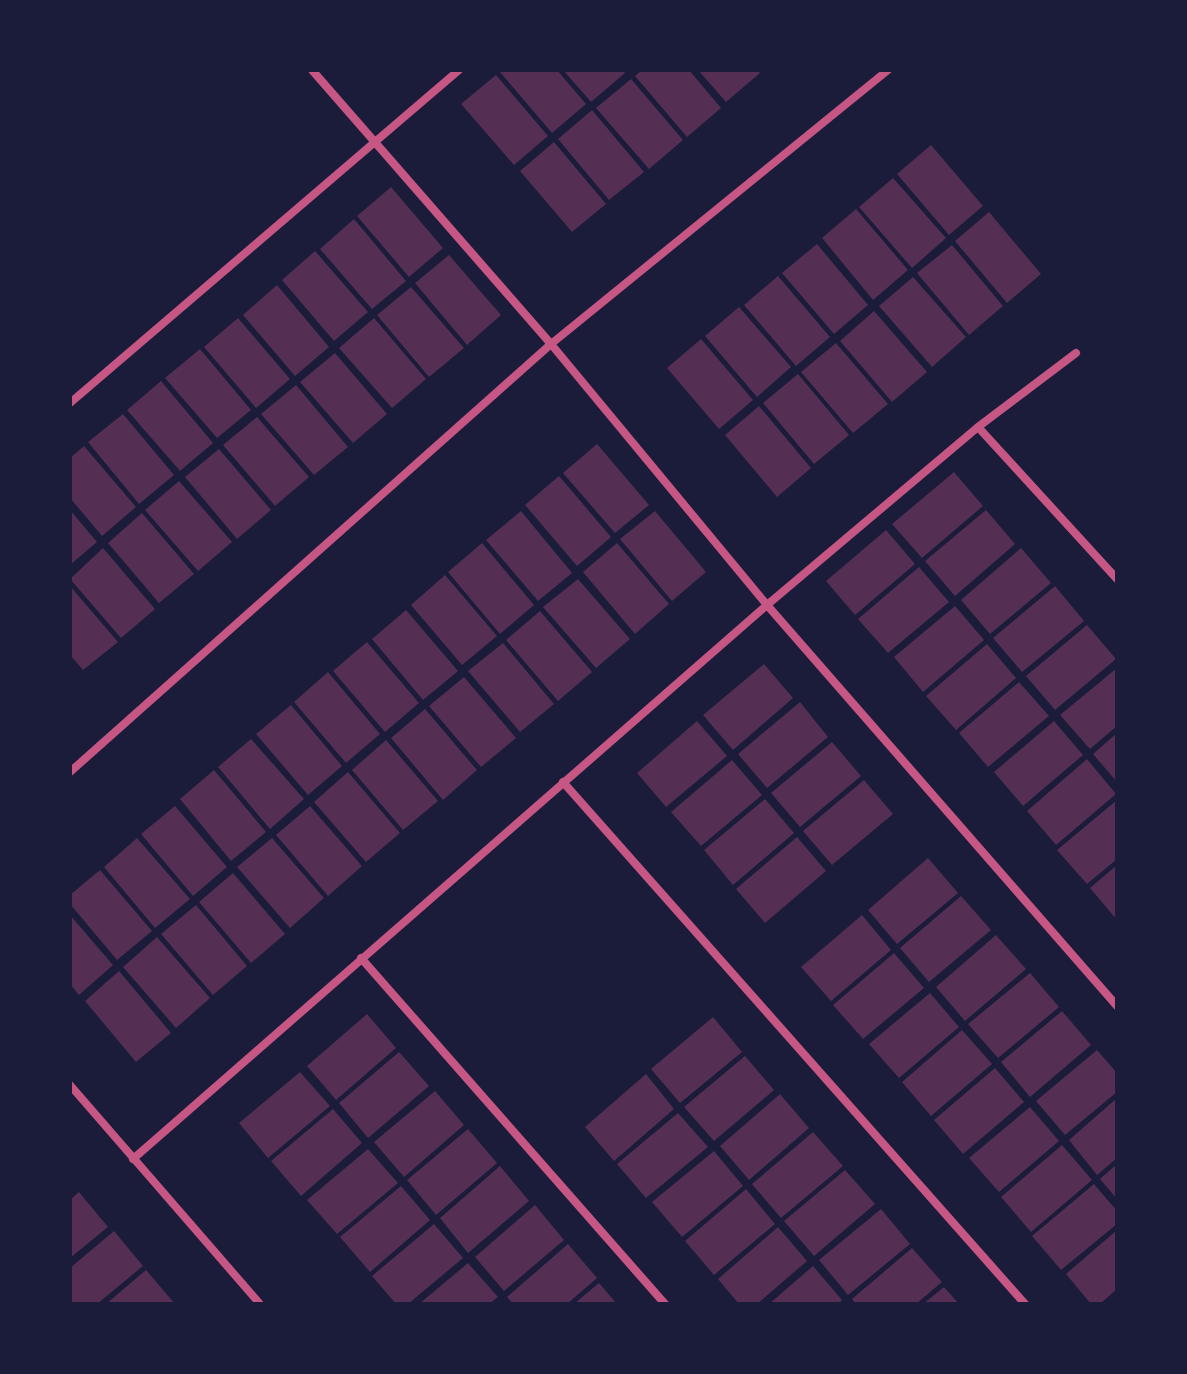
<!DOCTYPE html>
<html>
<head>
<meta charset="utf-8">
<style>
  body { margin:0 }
  #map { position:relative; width:1187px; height:1374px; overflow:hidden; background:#1b1b3a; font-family:"Sofia Sans Condensed",sans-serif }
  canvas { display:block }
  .frame { position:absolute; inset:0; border:72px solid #1b1b3a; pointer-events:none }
</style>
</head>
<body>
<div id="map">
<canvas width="1187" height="1374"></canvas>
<div class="frame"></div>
</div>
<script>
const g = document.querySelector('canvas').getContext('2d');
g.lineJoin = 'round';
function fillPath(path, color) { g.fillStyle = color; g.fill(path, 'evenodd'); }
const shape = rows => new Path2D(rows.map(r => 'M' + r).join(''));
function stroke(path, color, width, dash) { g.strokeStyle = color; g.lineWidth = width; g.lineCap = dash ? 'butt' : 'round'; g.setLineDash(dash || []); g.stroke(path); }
fillPath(shape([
  [502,70,557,70,586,104,552,133,500,72],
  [563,70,622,70,625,73,591,102],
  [642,70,689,70,721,108,687,137,635,76],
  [698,70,757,70,760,73,726,102],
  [496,75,548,136,514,165,461,104],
  [631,79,683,140,649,169,596,108],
  [592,110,644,172,609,200,558,139],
  [554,142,606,204,572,232,520,171],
  [931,145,983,206,949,235,897,174],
  [893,178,946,238,912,268,859,207],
  [391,187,443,248,409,277,357,216],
  [856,209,908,270,873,300,822,238],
  [989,212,1041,274,1007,303,955,241],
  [354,219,406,281,372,309,320,249],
  [817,244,868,305,834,334,782,273],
  [952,245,1003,306,969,335,917,273],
  [315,251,368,312,334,341,282,280],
  [449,255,501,315,467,345,415,283],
  [778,276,830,337,796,366,744,305],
  [913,277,966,337,932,367,879,306],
  [277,285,329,347,295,376,243,315],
  [411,287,464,348,429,377,377,315],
  [739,307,791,367,757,397,705,336],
  [874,311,927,372,892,402,840,341],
  [238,318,290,379,256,408,204,347],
  [374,318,426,379,392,408,339,348],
  [701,339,753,400,719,429,667,368],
  [836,343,888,404,853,433,801,372],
  [200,349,251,410,217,438,165,378],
  [335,353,387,414,353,443,300,382],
  [798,374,849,435,814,464,763,403],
  [161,381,213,443,180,471,127,410],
  [296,385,348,447,314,475,261,414],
  [759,406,811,468,777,497,725,435],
  [123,414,174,475,139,504,88,442],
  [257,417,309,477,275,506,223,445],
  [597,444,649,505,615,533,563,473],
  [84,446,136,507,102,536,70,498,70,458],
  [219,449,271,510,237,539,185,477],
  [954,472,983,506,922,558,892,524],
  [559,476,611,537,577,566,525,505],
  [179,481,232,542,198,571,145,510],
  [70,510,97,542,70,565],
  [986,510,1015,544,955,596,925,561],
  [521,511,572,573,538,601,486,540],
  [655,511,706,572,672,601,620,539],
  [142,513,194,574,159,603,108,543],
  [886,530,915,564,855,615,826,581],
  [482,543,534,605,500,634,448,572],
  [617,543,669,604,635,634,583,572],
  [103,548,155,609,121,638,70,579],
  [1021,548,1051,583,990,634,961,600],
  [919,567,949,602,888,653,858,619],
  [445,575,497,636,462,665,411,605],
  [578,579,630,639,596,668,543,607],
  [70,586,118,642,83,670,70,655],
  [1055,586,1084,621,1022,672,993,638],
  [955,606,984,640,923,692,894,657],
  [406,610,458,671,423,700,372,639],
  [540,611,592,672,558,701,506,640],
  [1087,625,1116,659,1055,710,1026,676],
  [367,642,419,703,385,732,333,671],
  [503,643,554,704,520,732,468,671],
  [987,644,1016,678,956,730,926,696],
  [764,664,793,698,733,750,703,715],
  [1117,668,1117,726,1090,749,1060,715],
  [328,672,380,734,346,763,294,702],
  [464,677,516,738,481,767,429,706],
  [1019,682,1049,716,988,767,959,733],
  [800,702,828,737,767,788,738,754],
  [291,705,342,766,308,795,256,734],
  [425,709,477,770,443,800,391,738],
  [697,721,727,756,666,807,637,773],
  [1054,721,1083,755,1023,806,994,772],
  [1117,733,1117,782,1093,754],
  [251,739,304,799,270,829,218,767],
  [386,740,438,801,403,830,352,770],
  [832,742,861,776,800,827,771,793],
  [1087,759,1116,794,1056,845,1027,811],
  [732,760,762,795,701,846,671,812],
  [214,770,266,832,231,861,180,799],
  [348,772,400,833,366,862,314,802],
  [864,780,893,814,832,865,803,831],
  [765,799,794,833,733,885,704,850],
  [1117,800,1117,859,1087,884,1057,850],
  [175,806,227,867,193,896,141,834],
  [310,806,362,866,328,896,276,835],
  [797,837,826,871,765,923,736,889],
  [137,838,190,899,155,928,104,867],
  [272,838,324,898,290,928,237,867],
  [928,858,958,893,897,944,868,910],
  [1117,865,1117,920,1090,888],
  [100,870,152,931,117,960,70,904,70,895],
  [233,873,285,934,251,963,199,902],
  [961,896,991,930,929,982,900,948],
  [196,905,247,966,213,995,161,934],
  [70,915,113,965,79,995,70,984],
  [862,915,891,950,831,1001,801,967],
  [996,935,1026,969,965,1021,936,987],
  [157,937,210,998,176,1028,123,967],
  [894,953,924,988,863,1039,833,1005],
  [119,971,171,1033,136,1062,85,1001],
  [1030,973,1059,1007,998,1058,968,1024],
  [930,993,959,1027,899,1078,869,1044],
  [1062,1011,1091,1045,1030,1097,1001,1062],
  [367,1014,396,1048,336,1100,307,1066],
  [713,1017,742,1052,680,1103,651,1069],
  [962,1030,992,1064,931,1116,902,1082],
  [1097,1050,1117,1073,1117,1092,1065,1135,1036,1101],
  [399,1052,429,1086,368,1138,339,1103],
  [745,1056,774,1090,714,1141,684,1107],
  [995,1068,1024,1102,963,1154,934,1120],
  [300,1072,330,1106,268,1158,239,1123],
  [646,1074,674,1109,614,1161,585,1127],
  [435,1091,464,1125,404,1177,374,1142],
  [780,1094,809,1128,749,1180,720,1146],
  [1117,1098,1117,1158,1097,1175,1069,1140],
  [1030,1107,1059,1141,999,1192,969,1158],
  [333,1109,362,1143,301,1196,271,1161],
  [678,1113,708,1147,646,1198,617,1164],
  [468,1129,497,1163,436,1215,407,1180],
  [813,1132,843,1166,781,1218,752,1184],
  [1062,1145,1092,1180,1031,1232,1001,1197],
  [368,1149,398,1183,337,1234,307,1200],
  [714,1151,743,1186,682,1237,652,1202],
  [1117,1164,1117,1199,1100,1179],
  [500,1166,529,1201,468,1253,440,1218],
  [845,1170,875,1204,814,1256,784,1221],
  [1094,1184,1117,1211,1117,1224,1061,1270,1032,1236],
  [401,1186,430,1220,370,1272,340,1237],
  [746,1189,775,1224,714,1275,685,1241],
  [79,1192,108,1227,70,1258,70,1200],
  [535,1205,564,1240,504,1291,475,1257],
  [881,1209,910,1244,848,1295,819,1260],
  [434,1224,463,1258,408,1304,396,1304,372,1276],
  [778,1227,807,1261,757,1304,739,1304,718,1279],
  [1117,1230,1117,1289,1100,1304,1091,1304,1066,1274],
  [114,1231,143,1266,97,1304,71,1304,70,1268],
  [568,1244,597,1278,567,1304,513,1304,507,1297],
  [912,1248,942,1282,916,1304,856,1304,852,1299],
  [468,1263,498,1297,489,1304,419,1304],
  [813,1266,842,1300,838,1304,769,1304],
  [146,1270,175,1304,106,1304],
  [599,1283,617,1304,574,1304],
  [944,1287,959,1304,923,1304]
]), '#542f53');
stroke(shape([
  [312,70,551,344,767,605,1117,1006],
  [70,403,459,70],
  [978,427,1076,353],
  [70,772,551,344,888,70],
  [563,782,1025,1304],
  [361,958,665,1304],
  [70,1085,260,1304],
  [133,1159,767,605,978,427,1117,579]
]), '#c65784', 8);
</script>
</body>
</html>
